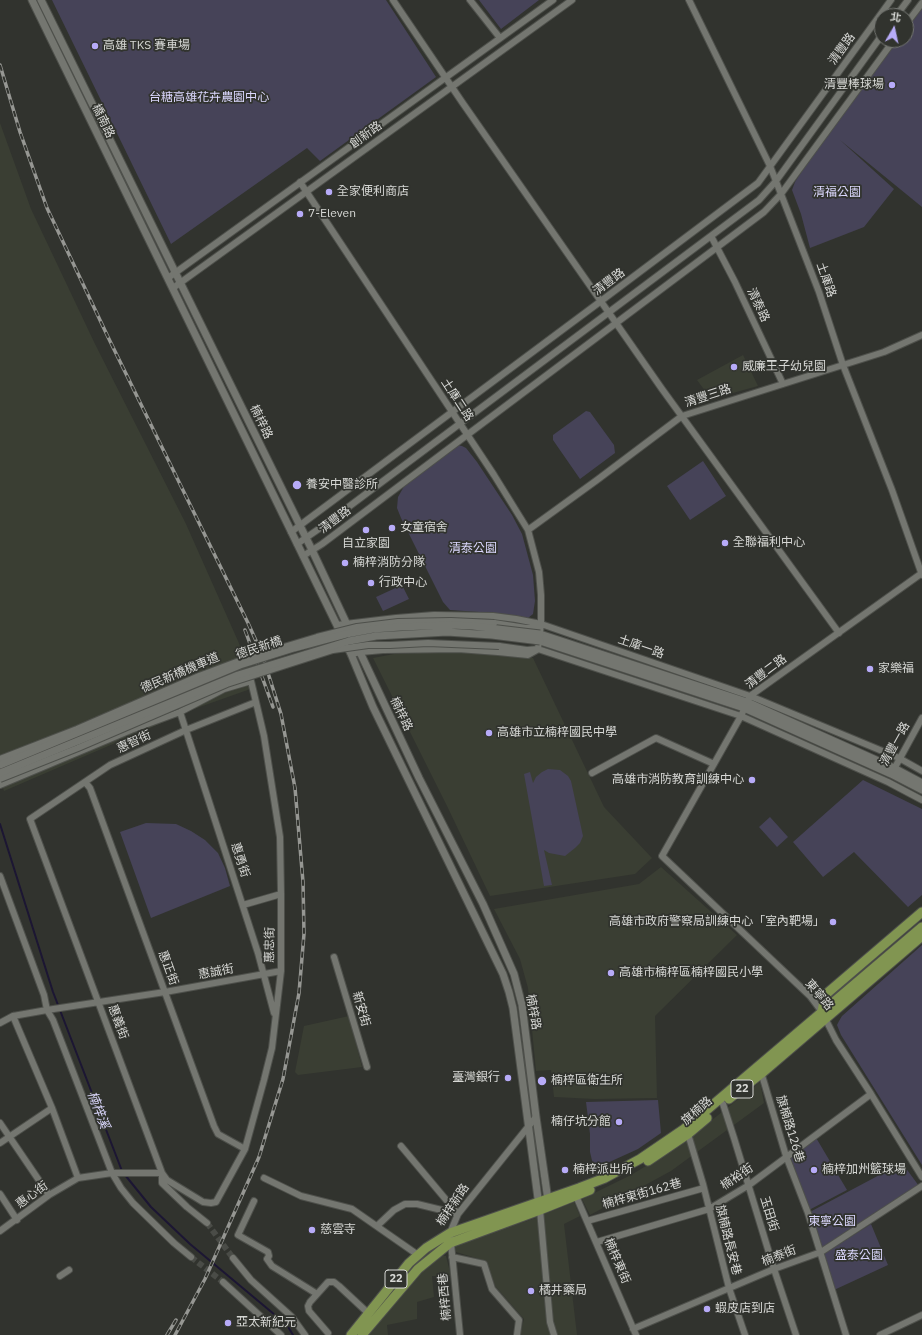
<!DOCTYPE html>
<html>
<head>
<meta charset="utf-8">
<style>
  body { margin:0 }
  #map { position:relative; width:922px; height:1335px; overflow:hidden; background:#31332e; font-family:"IBM Plex Sans","Noto Sans TC",sans-serif }
  canvas { display:block }
  .north { position:absolute; left:874px; top:8px; width:40px; height:40px; box-sizing:border-box; background:#31332e; border:1px solid #737571; border-radius:50%; rotate:9deg; font-size:11px; font-weight:700; line-height:16px; text-align:center; color:#d7d8d5 }
  .north::after { content:''; display:block; margin:auto; width:14px; height:18px; background:#b7abf8; clip-path:polygon(50% 0,100% 100%,50% 72%,0 100%) }
</style>
</head>
<body>
<div id="map">
<canvas width="922" height="1335"></canvas>
<div class="north">北</div>
</div>
<script>
const g = document.querySelector('canvas').getContext('2d');
g.lineJoin = 'round';
function fillPath(path, color) { g.fillStyle = color; g.fill(path, 'evenodd'); }
const shape = rows => new Path2D(rows.map(r => 'M' + r).join(''));
function stroke(path, color, width, dash) { g.strokeStyle = color; g.lineWidth = width; g.lineCap = dash ? 'butt' : 'round'; g.setLineDash(dash || []); g.stroke(path); }
function write(font, color, halo, rows, align = 'center') {
  g.font = font + ' "IBM Plex Sans","Noto Sans TC",sans-serif'; g.lineWidth = 3.5; g.setLineDash([]); g.textBaseline = 'middle'; g.strokeStyle = halo; g.fillStyle = color; for (const [text, x, y, turn = 0] of rows) {
    g.save(); g.translate(x, y); g.rotate((+turn || 0) * Math.PI / 180); g.textAlign = isNaN(turn) ? turn : align; if (halo) g.strokeText(text, 0, 0); g.fillText(text, 0, 0); g.restore();
  }
}
fillPath(shape([
  [0,123,31,209,95,344,186,524,238,641,256,687,194,709,4,791,0,780],
  [743,355,758,386,711,399,697,380],
  [458,651,533,658,604,807,652,858,635,874,490,896,448,808,373,658,394,654],
  [661,867,737,935,655,1016,657,1098,595,1099,554,1097,551,1070,536,1071,528,988,520,959,494,909,639,884],
  [349,1016,362,1067,298,1075,295,1072,304,1026],
  [760,1082,764,1103,671,1171,590,1215,582,1199,631,1175,679,1146],
  [574,1202,580,1216,564,1224,577,1335,520,1335,524,1319,495,1286,486,1261,456,1252,456,1243,527,1221],
  [440,1255,446,1256,451,1276,432,1276,434,1297,417,1302,417,1319,387,1325,388,1335,367,1335,418,1273]
]), '#3a3e33');
fillPath(shape([
  [52,0,386,0,436,77,320,161,307,148,171,244],
  [479,0,539,0,501,29],
  [922,8,922,207,840,140,894,189,864,227,810,248,801,214,792,190,795,182,827,130,897,40,906,40,906,29],
  [586,411,590,412,614,445,615,453,580,479,553,440,553,435],
  [457,445,462,446,466,448,477,462,512,515,522,534,533,575,535,601,533,614,528,618,523,618,494,613,450,610,443,602,401,518,397,508,398,497,406,483],
  [703,461,726,496,690,520,667,486],
  [402,585,409,599,383,611,376,597],
  [548,769,560,770,568,776,571,781,583,836,580,843,575,848,565,856,549,853,544,850,552,885,544,886,524,774,530,772,533,783,536,777,542,772],
  [863,780,922,809,922,895,908,907,854,852,823,877,793,842],
  [770,817,788,837,777,847,759,827],
  [146,823,176,824,191,831,205,840,218,853,225,868,230,886,151,918,120,832],
  [922,945,922,1165,841,1035,837,1025,839,1021,842,1016],
  [658,1100,661,1133,638,1149,594,1169,590,1152,590,1134,586,1102],
  [815,1136,847,1190,809,1210,789,1157],
  [902,1163,919,1186,821,1252,808,1213],
  [871,1224,888,1265,834,1290,823,1254]
]), '#464358');
stroke(shape([
  [0,824,53,992,122,1171],
  [125,1175,151,1207,190,1244,287,1325,293,1335]
]), '#1c1633', 2);
stroke(shape([
  [207,1223,233,1258],
  [191,1257,223,1282]
]), '#4a4c47', 6, [6, 3]);
const minor = shape([
  [393,0,462,102,662,389,839,633],
  [470,0,500,38],
  [689,0,770,166,781,194,819,292,843,365,892,490,922,575],
  [896,16,908,0],
  [906,24,922,3],
  [300,182,494,475,528,530,539,572,541,595,541,624,538,649],
  [711,236,735,282,783,384],
  [168,278,553,0],
  [173,288,572,0],
  [528,530,597,480,682,416,884,352,922,335],
  [291,532,601,301,758,183,891,0],
  [297,544,323,526,759,200,776,181,882,35],
  [303,556,322,544,451,447,764,212,781,194,894,40],
  [922,573,750,696,741,716,662,856,810,996,822,1012,836,1040,871,1094,922,1177],
  [494,623,526,628,536,628,541,624],
  [337,625,396,618,434,615,493,616,516,619,541,624,750,696,899,758,922,771],
  [499,646,527,650,538,649,741,716,888,782,922,800],
  [351,654,361,652,383,650,458,649,498,652,528,655,537,650],
  [180,712,258,953,274,1013],
  [893,771,922,718],
  [592,773,656,738,714,764],
  [85,782,90,788,97,807,214,1126,218,1134,245,1149],
  [0,785,131,730,180,712,224,689,251,681,256,702,264,736,280,837,281,894,281,971,272,1048,264,1080,245,1149,216,1202,211,1203,203,1202,167,1180,162,1173,30,819,110,765,186,730,256,702],
  [0,876,44,995,47,1010,53,1020,112,1173,121,1188,133,1203,174,1243,191,1257],
  [243,905,281,894],
  [334,957,367,1067],
  [13,1016,52,1108,78,1178],
  [0,1023,13,1016,47,1010,165,992,281,971],
  [761,1072,786,1156,808,1213,846,1335],
  [719,1100,723,1104,734,1138,774,1269,796,1335],
  [0,1123,49,1195],
  [686,1131,688,1134,703,1184,729,1288,745,1335],
  [0,1143,52,1108],
  [401,1146,458,1214],
  [264,1178,301,1196,352,1209,418,1255],
  [0,1194,17,1220],
  [576,1196,636,1335],
  [254,1201,238,1235,268,1252,269,1256,267,1259,272,1266,317,1294],
  [540,1210,550,1322,554,1335],
  [587,1221,704,1188],
  [377,1226,394,1210,405,1204,417,1204,458,1214],
  [0,1231,49,1195,78,1178,112,1173,162,1173,162,1183,187,1207,207,1223],
  [597,1242,709,1209,749,1185,871,1094],
  [452,1257,484,1264,492,1289,519,1320,517,1335],
  [233,1258,251,1280,292,1317,305,1335],
  [60,1276,69,1270],
  [223,1282,281,1335],
  [633,1329,774,1269,821,1252,922,1186],
  [328,1333,309,1311,308,1306,310,1302,328,1282,334,1282,339,1286,368,1313],
  [460,1335,450,1233,458,1214,536,1117],
  [880,1335,922,1315]
]);
const tertiary = shape([
  [32,0,351,654,373,707,503,974,509,992,513,1008,539,1206],
  [41,0,312,550,419,778,483,904,514,974,522,1005,536,1117,548,1200,547,1202],
  [540,634,747,702,894,768,922,783],
  [540,641,744,708,891,774,922,790]
]);
const primary = shape([
  [822,1012,825,995,922,912],
  [729,1099,762,1073,922,936],
  [648,1161,688,1134,707,1118],
  [351,1335,409,1263,426,1248,450,1233,579,1188,605,1178,640,1159,684,1129,702,1114,922,927],
  [362,1335,418,1269,450,1243,540,1210,590,1190]
]);
stroke(minor, '#4e504b', 8);
stroke(tertiary, '#4e504b', 9);
stroke(primary, '#4e504b', 11);
stroke(minor, '#747670', 6);
stroke(tertiary, '#747670', 7);
stroke(primary, '#819551', 9);
const rail = shape([
  [0,65,20,132,47,208,108,337,248,623,262,654,281,714,295,788,303,882,304,934,299,993,283,1079,259,1157,205,1279,175,1335],
  [245,630,273,707],
  [167,1335,176,1320]
]);
stroke(rail, '#969793', 3.5);
stroke(rail, '#31332e', 2, [6]);
const minorBridge = shape([
  [0,759,77,729,199,676,247,658,317,637,357,627,398,622,451,621,494,623],
  [0,779,78,748,227,684,333,650,368,645,390,645,428,643,499,646]
]);
const tertiaryBridge = shape([
  [0,765,240,665,294,648,346,634,373,629,400,627,451,625,473,626,540,634],
  [0,773,238,675,349,641,376,636,447,632,492,635,540,641]
]);
stroke(minorBridge, '#4e504b', 8, []);
stroke(tertiaryBridge, '#4e504b', 9, []);
stroke(minorBridge, '#747670', 6);
stroke(tertiaryBridge, '#747670', 7);
for (const [x, y, r, color] of [
  [95,46,4,"#b7abf8"],
  [892,85,4,"#b7abf8"],
  [329,192,4,"#b7abf8"],
  [300,214,4,"#b7abf8"],
  [734,367,4,"#b7abf8"],
  [297,485,5,"#b7abf8"],
  [392,528,4,"#b7abf8"],
  [366,530,4,"#b7abf8"],
  [725,543,4,"#b7abf8"],
  [345,563,4,"#b7abf8"],
  [371,583,4,"#b7abf8"],
  [870,669,4,"#b7abf8"],
  [489,733,4,"#b7abf8"],
  [752,780,4,"#b7abf8"],
  [833,922,4,"#b7abf8"],
  [611,973,4,"#b7abf8"],
  [508,1078,4,"#b7abf8"],
  [542,1081,5,"#b7abf8"],
  [619,1122,4,"#b7abf8"],
  [565,1170,4,"#b7abf8"],
  [814,1170,4,"#b7abf8"],
  [312,1230,4,"#b7abf8"],
  [531,1291,4,"#b7abf8"],
  [707,1309,4,"#b7abf8"],
  [228,1323,4,"#b7abf8"]
]) { const dot = new Path2D(); dot.arc(x, y, r, 0, 2 * Math.PI); g.fillStyle = color; g.fill(dot); stroke(dot, '#31332e', 1.5); }
for (const [x, y, w] of [
  [742,1089,22],
  [396,1279,22]
]) { const box = new Path2D(); box.roundRect(x - w / 2, y - 9, w, 18, 3); g.fillStyle = '#31332e'; g.fill(box); stroke(box, '#d7d8d5', 1); }
write('bold 11px', '#d7d8d5', null, [
  ["22",742,1089],
  ["22",396,1279]
]);
write('12px', '#d7d8d5', '#31332e', [
  ["高雄 TKS 賽車場",103,46],
  ["清豐棒球場",884,85,"right"],
  ["全家便利商店",337,192],
  ["7-Eleven",308,214],
  ["威廉王子幼兒園",742,367],
  ["養安中醫診所",306,485],
  ["女童宿舍",400,528],
  ["全聯福利中心",733,543],
  ["自立家園",366,544,"center"],
  ["楠梓消防分隊",353,563],
  ["行政中心",379,583],
  ["家樂福",878,669],
  ["高雄市立楠梓國民中學",497,733],
  ["高雄市消防教育訓練中心",744,780,"right"],
  ["高雄市政府警察局訓練中心「室內靶場」",825,922,"right"],
  ["高雄市楠梓區楠梓國民小學",619,973],
  ["臺灣銀行",500,1078,"right"],
  ["楠梓區衛生所",551,1081],
  ["楠仔坑分館",611,1122,"right"],
  ["楠梓派出所",573,1170],
  ["楠梓加州籃球場",822,1170],
  ["慈雲寺",320,1230],
  ["橘井藥局",539,1291],
  ["蝦皮店到店",715,1309],
  ["亞太新紀元",236,1323]
], 'left');
write('12px', '#d7d8d5', '#31332e', [
  ["清豐路",842,49,-54],
  ["橋南路",103,121,64],
  ["創新路",366,135,-36],
  ["土庫路",826,280,71],
  ["清豐路",609,282,-37],
  ["清泰路",758,305,65],
  ["清豐三路",708,396,-18],
  ["土庫二路",457,400,57],
  ["楠梓路",261,422,64],
  ["清豐路",335,520,-37],
  ["土庫一路",641,647,19],
  ["德民新橋",259,648,-18],
  ["清豐二路",766,672,-37],
  ["德民新橋機車道",180,673,-23],
  ["楠梓路",401,714,65],
  ["惠智街",134,742,-25],
  ["清豐一路",895,744,-61],
  ["惠勇街",240,860,72],
  ["惠忠街",270,945,-89],
  ["惠正街",168,968,70],
  ["惠誠街",216,972,-10],
  ["東寧路",819,995,50],
  ["新安街",361,1009,74],
  ["楠梓路",533,1012,80],
  ["惠義街",118,1022,70],
  ["旗楠路",697,1111,-41],
  ["旗楠路126巷",790,1129,73],
  ["楠裕街",737,1177,-34],
  ["楠梓東街162巷",642,1194,-16],
  ["惠心街",32,1195,-36],
  ["楠梓新路",453,1205,-56],
  ["玉田街",769,1214,73],
  ["旗楠路長安巷",728,1240,76],
  ["楠泰街",779,1256,-21],
  ["楠梓東街",617,1261,67],
  ["楠梓西巷",445,1297,-95]
]);
write('12px', '#dcd8fe', '#31332e', [
  ["台糖高雄花卉農園中心",209,98],
  ["清福公園",837,193],
  ["清泰公園",473,549],
  ["東寧公園",832,1222],
  ["盛泰公園",859,1256]
]);
write('italic 13px', '#ddd9ff', '#31332e', [
  ["楠梓溪",98,1110,69]
]);
</script>
</body>
</html>
